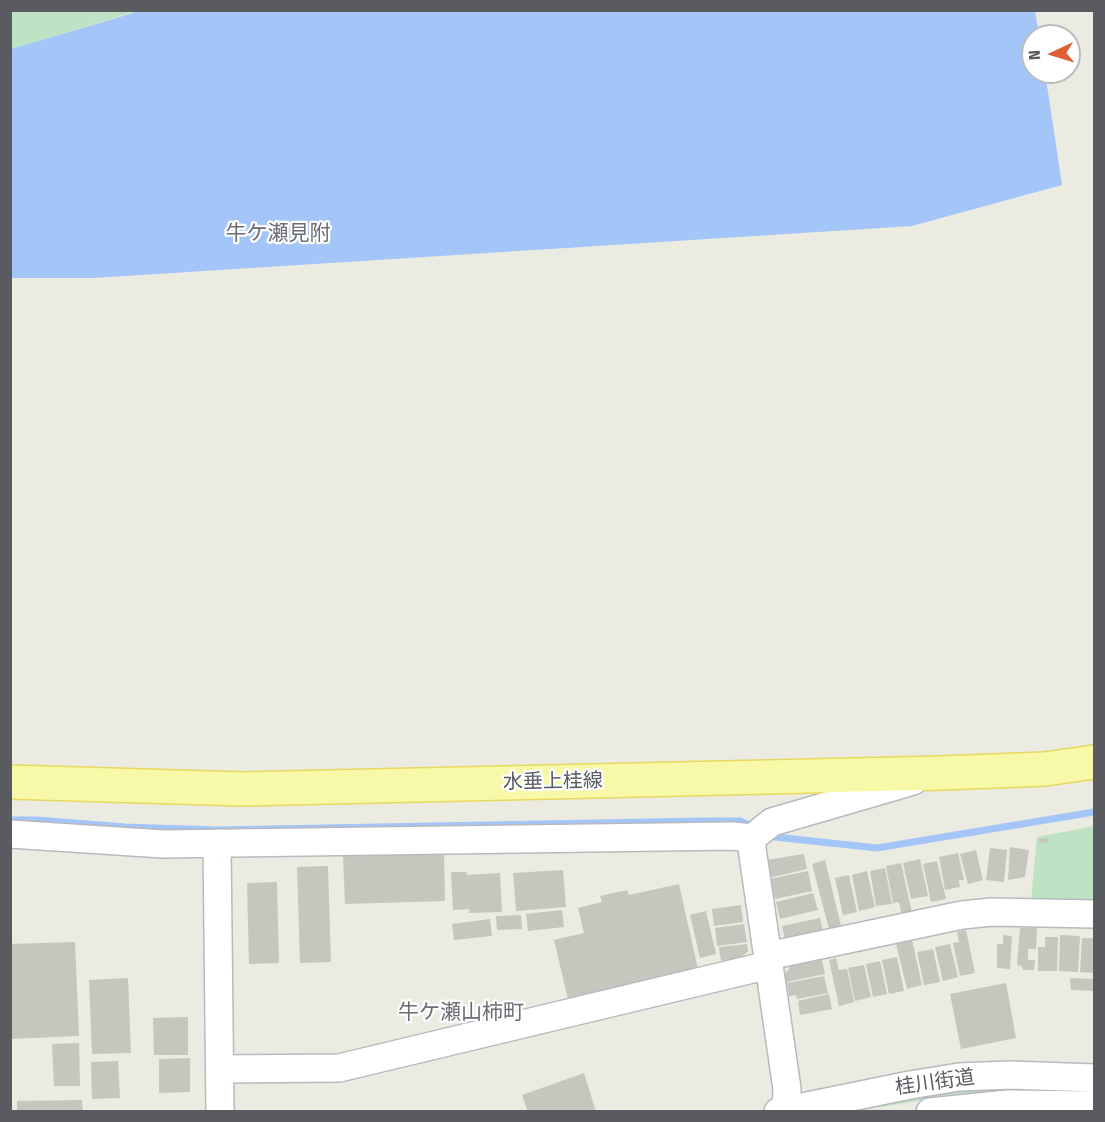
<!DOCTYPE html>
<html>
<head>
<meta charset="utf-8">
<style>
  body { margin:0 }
  #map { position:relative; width:1105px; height:1122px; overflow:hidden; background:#ebebe1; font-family:"Fira Sans Condensed",sans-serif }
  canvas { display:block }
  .frame { position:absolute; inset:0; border:12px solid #595b61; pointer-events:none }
  .north { position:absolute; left:1021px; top:24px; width:60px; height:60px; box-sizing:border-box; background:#fff; border:2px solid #bdbdc0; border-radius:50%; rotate:266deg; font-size:16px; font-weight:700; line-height:24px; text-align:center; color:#595b61 }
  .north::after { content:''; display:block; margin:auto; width:21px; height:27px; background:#dc5f36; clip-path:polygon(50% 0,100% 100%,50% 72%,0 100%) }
</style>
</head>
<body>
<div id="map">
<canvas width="1105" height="1122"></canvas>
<div class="frame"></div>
<div class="north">N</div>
</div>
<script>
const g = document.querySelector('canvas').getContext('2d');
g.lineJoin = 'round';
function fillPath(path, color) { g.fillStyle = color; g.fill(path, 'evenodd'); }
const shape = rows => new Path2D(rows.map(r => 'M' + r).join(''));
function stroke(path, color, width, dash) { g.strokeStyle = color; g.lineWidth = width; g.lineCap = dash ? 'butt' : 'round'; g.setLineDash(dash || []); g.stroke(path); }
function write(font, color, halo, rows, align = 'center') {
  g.font = font + ' "Fira Sans Condensed","Noto Sans JP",sans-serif'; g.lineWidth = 4.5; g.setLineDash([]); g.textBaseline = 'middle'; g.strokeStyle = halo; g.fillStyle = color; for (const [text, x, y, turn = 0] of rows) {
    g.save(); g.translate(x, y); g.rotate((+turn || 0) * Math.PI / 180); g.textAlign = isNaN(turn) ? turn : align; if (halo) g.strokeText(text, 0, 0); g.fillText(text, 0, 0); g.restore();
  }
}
fillPath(shape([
  [11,11,134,11,134,12,11,49],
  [1094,826,1094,903,1031,901,1037,837],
  [1006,1088,1094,1088,1094,1095,942,1097,856,1111,832,1112,942,1092]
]), '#bee2c4');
fillPath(shape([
  [134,11,1035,11,1039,36,1033,36,1033,72,1045,72,1062,185,912,226,94,278,11,278,11,49,133,13]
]), '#a3c5f8');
stroke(shape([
  [10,820,37,820,125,827,216,830,703,821,740,821,753,827],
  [769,834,775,837,877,848,1094,812]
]), '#a3c5f8', 7);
fillPath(shape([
  [1048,838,1049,842,1039,843,1039,839],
  [1010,847,1029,850,1025,877,1008,880],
  [990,848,1007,850,1004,882,986,880],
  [976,850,983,880,968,884,960,854],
  [444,853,445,901,345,904,343,856],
  [958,853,964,880,959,880,960,887,945,890,939,857],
  [804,854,807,869,769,878,766,860],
  [920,859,928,896,911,899,903,863],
  [825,860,842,930,830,933,812,864],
  [937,861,946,899,931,902,923,864],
  [901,863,912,913,902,915,899,902,893,903,886,866],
  [328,866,331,962,300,963,297,867],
  [885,868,892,904,876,906,870,871],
  [563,870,566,907,516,911,513,873],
  [808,871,812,891,775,899,770,879],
  [867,871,875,907,859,911,852,875],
  [451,872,467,872,467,875,500,873,502,912,469,913,469,909,453,910],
  [849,875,857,912,843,915,835,878],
  [277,882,279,963,249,964,247,883],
  [679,884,698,969,568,999,554,940,584,933,578,908,602,902,600,896,627,890,629,895],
  [813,893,818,910,780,919,776,902],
  [741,905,743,922,714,926,712,909],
  [562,910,564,927,528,931,526,914],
  [706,911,716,954,700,958,690,915],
  [521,915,522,929,497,930,496,916],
  [820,918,824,935,786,944,782,926],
  [490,919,492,936,454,940,452,924],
  [744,924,747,942,717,946,715,928],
  [1020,928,1037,928,1036,949,1028,949,1028,960,1035,960,1034,970,1023,970,1022,966,1017,965],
  [966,930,975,973,960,976,953,943,959,942,957,932],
  [1003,935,1012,936,1010,969,997,968,997,944,1003,944],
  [1060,935,1080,936,1078,972,1059,971],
  [1045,937,1058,937,1057,971,1038,971,1038,947,1045,947],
  [1082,938,1094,938,1094,973,1080,972],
  [912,940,922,985,907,989,896,944],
  [75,942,79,1036,10,1039,10,944],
  [747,944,748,951,741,958,721,961,719,947],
  [950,944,958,977,943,981,935,947],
  [933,949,940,982,924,985,917,952],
  [897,957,904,991,889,994,882,960],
  [836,958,839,970,847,969,854,1002,839,1006,829,960],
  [822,960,825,974,786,982,785,974,791,966],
  [880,961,887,994,873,997,866,964],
  [864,965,871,997,855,1001,848,968],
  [824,976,828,993,797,999,796,995,789,996,787,983],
  [128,978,131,1053,92,1054,89,980],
  [1070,978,1094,979,1094,991,1071,990],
  [1006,983,1016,1038,961,1049,950,994],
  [829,994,832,1009,800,1015,798,1001],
  [188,1017,188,1055,154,1055,153,1018],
  [79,1043,80,1086,54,1086,52,1044],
  [190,1058,190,1092,159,1093,159,1059],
  [118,1061,120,1098,92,1099,91,1062],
  [584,1073,596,1112,528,1112,522,1095],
  [82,1100,83,1112,17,1112,17,1101]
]), '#c6c5be');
const minor = shape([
  [10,834,163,844,732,836,752,838],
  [217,843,220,1112],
  [768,956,962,915,992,912,1094,914],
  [220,1069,339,1068,769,965],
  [778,1112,910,1085,959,1077,1011,1075,1094,1078],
  [786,1112,787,1089,752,848,752,838,772,822,913,781],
  [930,1112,1008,1104,1094,1105]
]);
const major = shape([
  [10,782,243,789,941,773,1045,769,1094,762]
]);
stroke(minor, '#b8b9bf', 30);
stroke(major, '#e7d85e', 36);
stroke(minor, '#fff', 27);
stroke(major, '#f8f9a8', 33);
write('20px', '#595b61', '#fff', [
  ["水垂上桂線",553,782,-1],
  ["桂川街道",935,1083,-8]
]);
write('21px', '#6a6d73', '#fff', [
  ["牛ケ瀬見附",278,234],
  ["牛ケ瀬山柿町",461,1013]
]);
</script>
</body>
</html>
